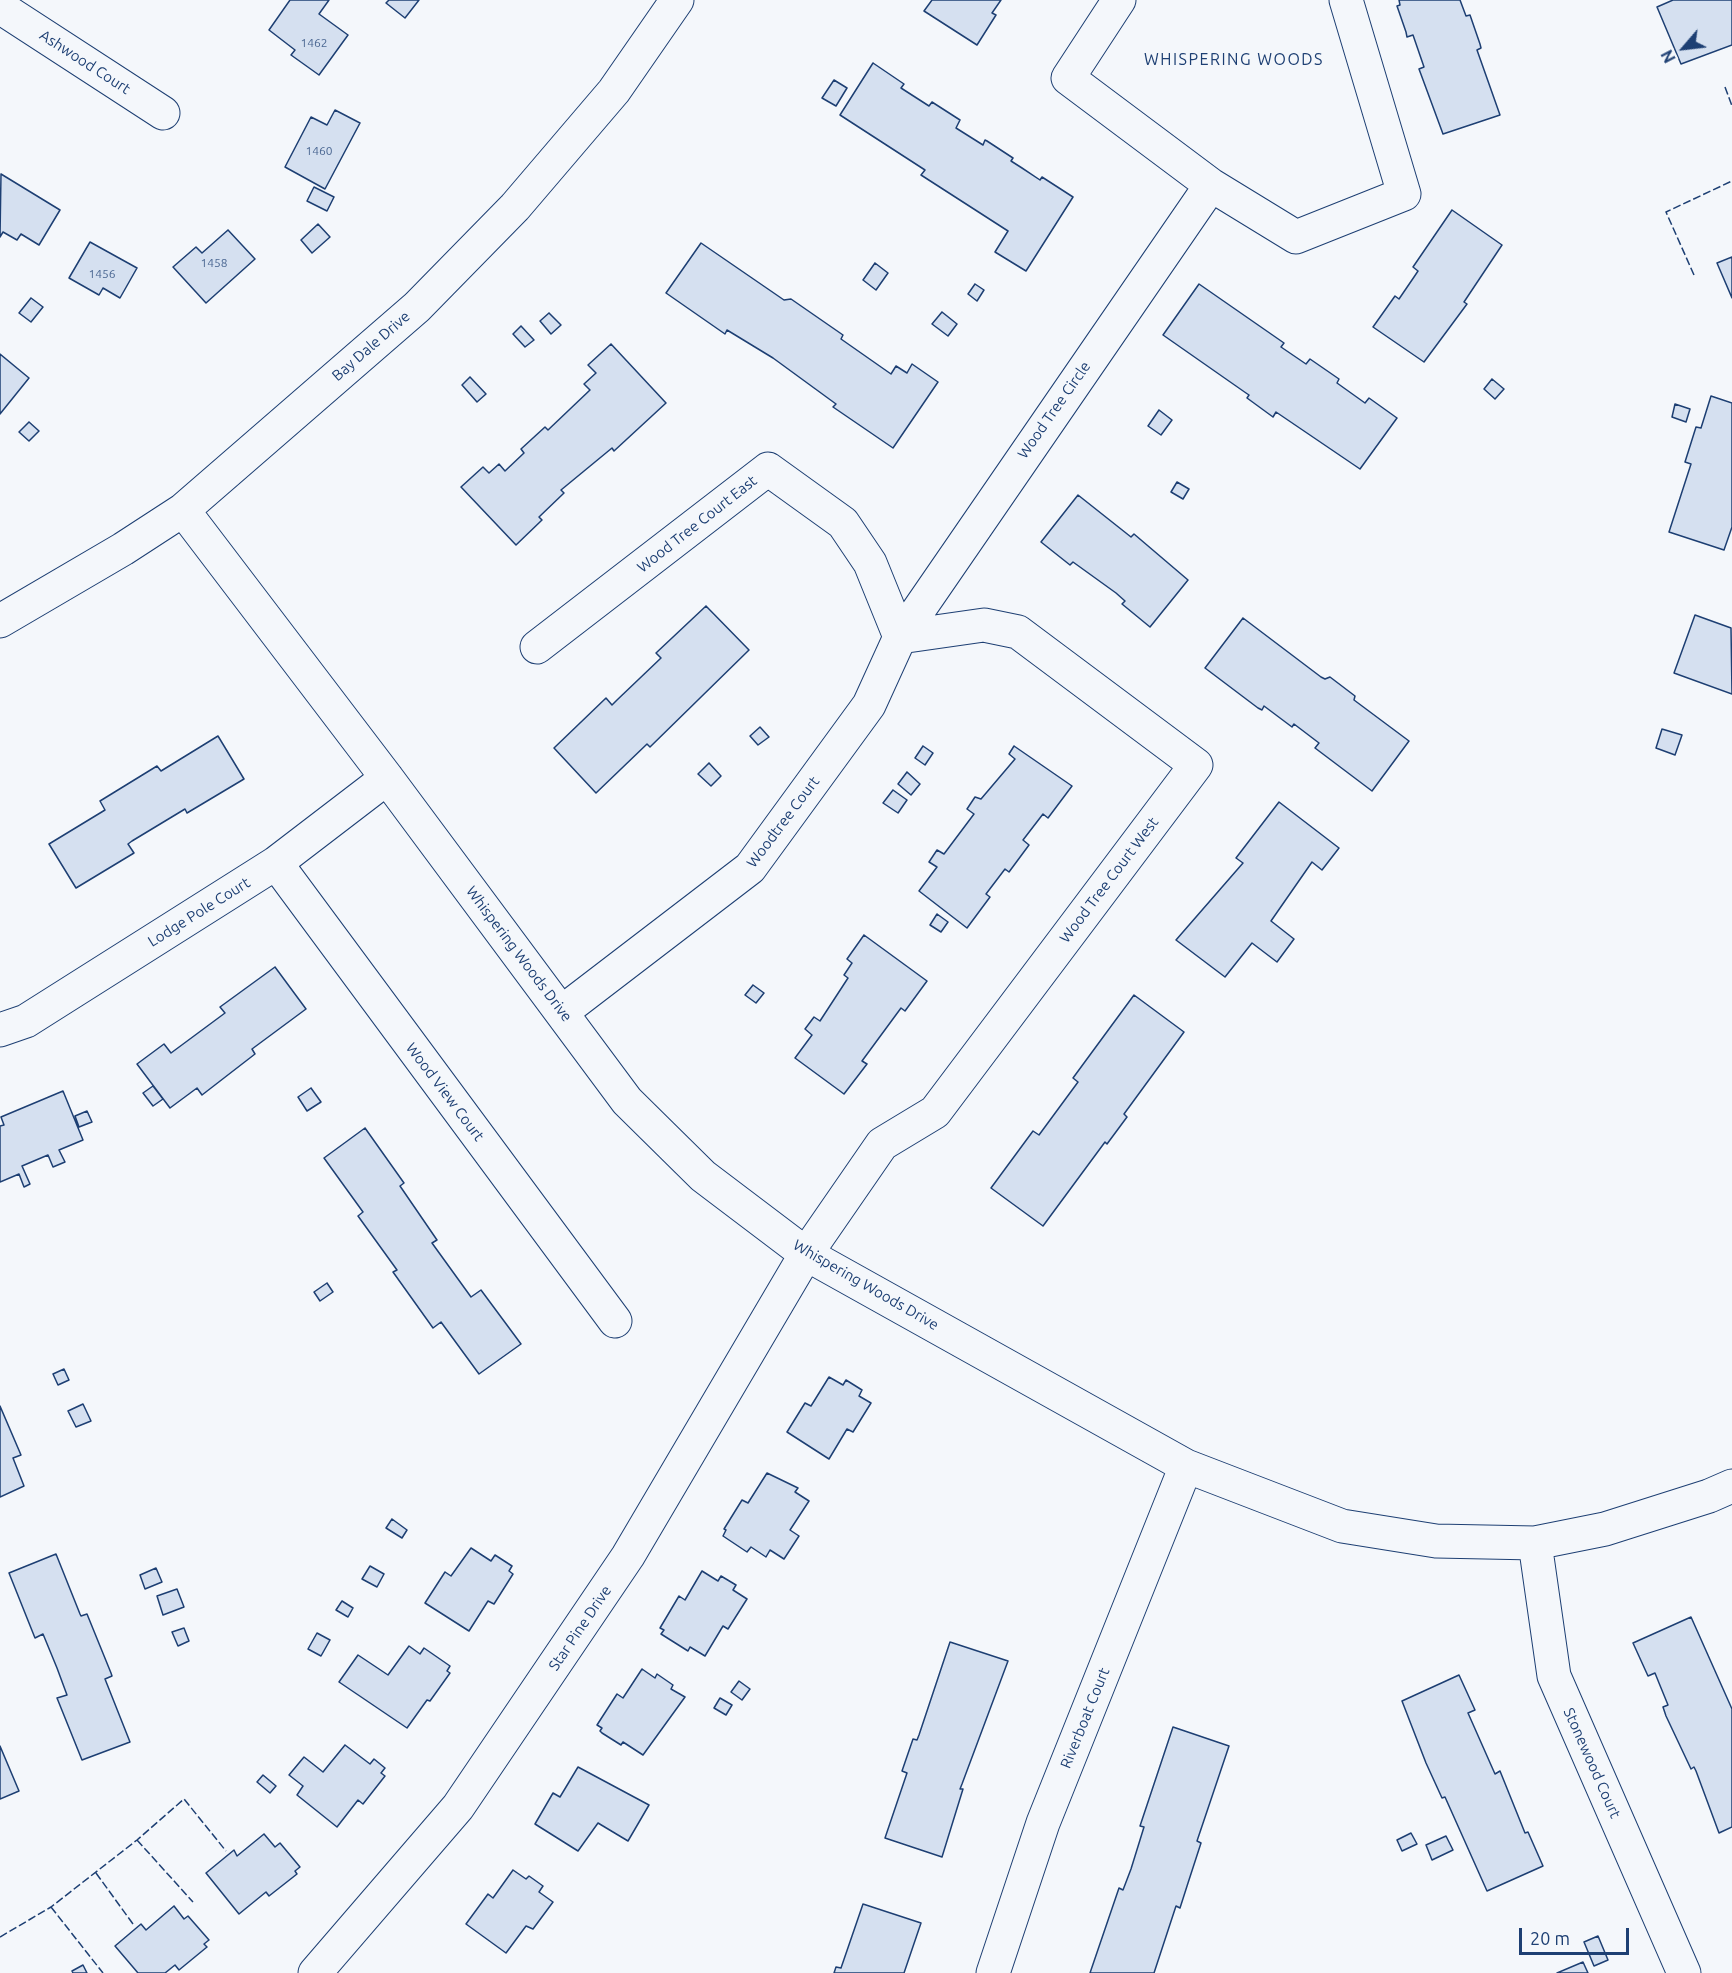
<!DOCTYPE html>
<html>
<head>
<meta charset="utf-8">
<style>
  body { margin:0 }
  #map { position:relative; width:1732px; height:1973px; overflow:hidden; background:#f4f7fb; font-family:Ubuntu,sans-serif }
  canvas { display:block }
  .north { position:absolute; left:1654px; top:18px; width:60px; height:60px; -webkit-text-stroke:4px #f4f7fb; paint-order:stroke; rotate:242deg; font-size:16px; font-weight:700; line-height:24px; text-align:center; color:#1d3f73 }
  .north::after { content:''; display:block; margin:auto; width:21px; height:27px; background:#1d3f73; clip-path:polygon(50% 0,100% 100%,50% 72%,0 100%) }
  .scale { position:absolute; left:1519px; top:1928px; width:110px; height:27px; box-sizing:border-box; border:3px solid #1d3f73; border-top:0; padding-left:8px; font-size:18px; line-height:21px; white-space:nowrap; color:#1d3f73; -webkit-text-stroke:4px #f4f7fb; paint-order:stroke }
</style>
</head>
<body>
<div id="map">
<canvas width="1732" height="1973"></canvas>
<div class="north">N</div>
<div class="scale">20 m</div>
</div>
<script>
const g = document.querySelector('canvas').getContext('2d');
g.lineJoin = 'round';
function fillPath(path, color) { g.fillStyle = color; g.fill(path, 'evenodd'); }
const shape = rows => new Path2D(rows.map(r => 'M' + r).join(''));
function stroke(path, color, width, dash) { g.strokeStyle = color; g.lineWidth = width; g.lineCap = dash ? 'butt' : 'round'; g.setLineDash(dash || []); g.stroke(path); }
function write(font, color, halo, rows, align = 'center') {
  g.font = font + ' Ubuntu,sans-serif'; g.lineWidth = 4.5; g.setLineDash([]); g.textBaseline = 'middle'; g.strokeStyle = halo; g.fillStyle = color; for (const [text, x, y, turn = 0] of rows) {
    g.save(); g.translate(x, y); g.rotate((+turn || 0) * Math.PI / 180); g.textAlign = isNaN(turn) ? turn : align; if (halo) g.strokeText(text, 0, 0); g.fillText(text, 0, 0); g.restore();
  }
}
const building = shape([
  [290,0,329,0,319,14,348,35,319,75,291,55,295,50,269,30,290,0],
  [389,0,419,0,405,18,386,3,389,0],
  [932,0,1001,0,992,13,996,15,977,45,924,11,932,0],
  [1399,0,1460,0,1466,16,1470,15,1480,44,1481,48,1477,50,1500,115,1443,134,1419,69,1424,67,1413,35,1407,37,1406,32,1397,6,1400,5,1399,0],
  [1673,0,1732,0,1732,45,1681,64,1657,7,1673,0],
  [873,63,904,84,901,88,929,106,932,102,960,120,956,128,983,145,985,140,987,141,1013,158,1011,161,1022,168,1040,180,1042,177,1073,197,1026,271,995,252,1008,231,921,175,925,170,840,115,873,63],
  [834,80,847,88,836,106,822,98,834,80],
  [335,110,360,123,325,189,285,167,311,117,327,125,335,110],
  [1,174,60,210,39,245,21,234,17,240,3,232,0,237,1,174],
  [314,187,334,197,327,211,307,201,314,187],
  [1452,210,1502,245,1464,302,1467,304,1424,362,1373,327,1395,296,1399,299,1414,277,1418,271,1413,267,1452,210],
  [318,224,330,237,312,253,301,240,318,224],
  [228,230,255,259,206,303,173,267,196,247,202,253,228,230],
  [90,242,137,268,120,298,103,288,99,295,69,278,90,242],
  [701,243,784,300,791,299,843,335,841,339,891,374,896,366,907,373,912,364,938,382,893,448,833,407,836,404,773,358,727,330,725,334,666,293,701,243],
  [1732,257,1732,298,1717,263,1732,257],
  [875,263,888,273,876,290,863,280,875,263],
  [975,284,984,290,977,301,968,294,975,284],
  [1199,284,1284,343,1281,347,1306,364,1310,359,1339,379,1337,383,1365,403,1369,398,1397,418,1360,469,1276,412,1273,417,1247,398,1249,395,1246,393,1163,335,1199,284],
  [31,298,43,307,31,322,19,313,31,298],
  [942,312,957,324,948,336,932,324,942,312],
  [549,313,561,325,551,334,540,321,549,313],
  [521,326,534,340,525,347,513,334,521,326],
  [611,344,666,403,614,451,612,448,561,490,564,493,539,517,542,520,516,545,461,487,483,467,489,473,499,464,505,471,524,453,521,449,545,427,548,430,590,390,584,384,596,373,588,365,611,344],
  [0,354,29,378,0,414,0,354],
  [470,377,486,394,477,402,462,385,470,377],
  [1492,379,1504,389,1495,399,1484,389,1492,379],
  [1711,396,1732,403,1732,527,1724,550,1669,532,1691,464,1685,462,1696,427,1701,428,1711,396],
  [1675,404,1690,409,1686,422,1672,417,1675,404],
  [1159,410,1172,420,1161,435,1148,426,1159,410],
  [29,422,39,431,29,441,19,432,29,422],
  [1177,482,1189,489,1183,499,1171,492,1177,482],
  [1078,495,1131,537,1134,534,1188,580,1150,627,1122,604,1125,601,1116,593,1073,562,1070,565,1041,542,1078,495],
  [706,606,749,650,650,747,647,744,596,793,554,748,606,698,612,705,617,700,661,658,656,653,706,606],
  [1695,615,1731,628,1732,694,1674,673,1695,615],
  [1243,618,1321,677,1325,679,1330,677,1355,696,1354,700,1409,741,1372,791,1315,748,1319,743,1294,724,1292,727,1264,706,1262,710,1258,708,1205,668,1243,618],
  [760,727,769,737,758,745,750,736,760,727],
  [1662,729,1682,735,1675,755,1656,748,1662,729],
  [218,736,244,779,187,813,185,809,132,841,128,844,134,853,76,888,49,844,105,810,100,801,157,766,161,771,218,736],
  [923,746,933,753,925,765,915,758,923,746],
  [1014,746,1072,786,1048,818,1043,814,1023,840,1029,845,1009,872,1005,869,986,894,990,897,967,928,919,891,937,867,929,862,937,850,944,854,974,814,967,809,975,797,981,799,1015,759,1009,754,1014,746],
  [709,763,721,776,711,786,698,774,709,763],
  [907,772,920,784,911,795,898,784,907,772],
  [893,790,907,800,898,813,883,803,893,790],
  [1279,802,1339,848,1322,870,1312,862,1271,921,1294,939,1277,962,1252,943,1225,977,1176,940,1243,863,1236,858,1279,802],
  [937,914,948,922,941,932,930,925,937,914],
  [864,935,927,981,905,1011,901,1008,862,1061,867,1064,844,1094,795,1058,812,1035,805,1029,814,1017,820,1021,848,978,844,975,852,963,847,959,864,935],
  [275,967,306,1009,252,1049,255,1054,202,1095,197,1088,170,1108,137,1064,164,1044,171,1053,225,1013,220,1007,275,967],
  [753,985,764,993,756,1003,745,995,753,985],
  [1134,995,1184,1032,1124,1114,1127,1117,1107,1144,1105,1142,1043,1226,991,1188,1033,1131,1039,1135,1078,1082,1073,1078,1134,995],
  [153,1086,163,1099,153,1106,143,1093,153,1086],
  [311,1088,321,1102,307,1111,298,1097,311,1088],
  [63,1091,83,1140,59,1150,65,1162,53,1167,48,1155,22,1166,30,1184,24,1187,19,1174,0,1182,0,1126,4,1125,1,1117,63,1091],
  [87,1111,92,1122,79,1127,75,1116,87,1111],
  [365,1128,404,1183,400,1186,437,1240,432,1243,471,1297,481,1290,521,1344,479,1374,441,1322,433,1328,393,1272,397,1270,358,1216,363,1212,324,1158,365,1128],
  [327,1283,333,1292,320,1301,314,1292,327,1283],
  [64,1369,69,1380,58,1385,53,1374,64,1369],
  [829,1377,843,1385,846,1380,862,1390,859,1396,871,1403,853,1432,847,1429,829,1459,787,1432,805,1403,811,1406,829,1377],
  [83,1404,91,1421,76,1427,68,1411,83,1404],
  [0,1406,21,1455,13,1458,24,1486,0,1497,0,1406],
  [767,1473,798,1488,795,1492,809,1501,790,1530,799,1536,784,1559,770,1550,766,1557,751,1547,747,1552,723,1536,726,1530,724,1529,742,1500,748,1503,767,1473],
  [392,1519,407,1530,402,1538,386,1528,392,1519],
  [471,1548,491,1561,495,1555,512,1566,509,1571,513,1574,494,1604,488,1601,469,1631,425,1603,445,1572,451,1576,471,1548],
  [56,1554,80,1614,81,1616,87,1614,111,1673,112,1676,105,1679,130,1742,82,1760,57,1698,67,1695,57,1668,43,1634,35,1638,9,1573,56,1554],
  [370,1566,384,1574,377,1587,362,1579,370,1566],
  [156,1568,162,1582,145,1589,140,1575,156,1568],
  [702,1571,718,1581,721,1576,736,1585,733,1590,747,1599,728,1629,723,1626,705,1656,690,1647,688,1651,661,1634,664,1630,660,1628,679,1596,685,1600,702,1571],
  [177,1589,184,1607,163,1615,157,1596,177,1589],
  [342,1601,353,1608,348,1617,336,1610,342,1601],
  [1691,1617,1732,1709,1732,1827,1719,1833,1696,1771,1694,1767,1691,1769,1666,1716,1663,1707,1668,1705,1659,1683,1655,1673,1648,1676,1633,1643,1691,1617],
  [184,1628,189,1641,178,1646,172,1632,184,1628],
  [317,1633,330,1640,321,1656,308,1649,317,1633],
  [950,1642,1008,1661,962,1784,960,1789,963,1789,942,1857,885,1838,907,1773,902,1771,913,1739,917,1740,919,1735,950,1642],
  [409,1646,420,1654,424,1648,450,1666,447,1671,450,1673,430,1701,427,1700,407,1728,339,1682,358,1655,388,1675,409,1646],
  [642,1669,655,1678,657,1674,673,1685,671,1689,685,1697,643,1755,623,1742,621,1745,602,1733,600,1731,602,1728,597,1725,617,1694,623,1698,642,1669],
  [1459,1675,1475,1710,1468,1713,1495,1774,1500,1771,1525,1833,1528,1832,1543,1866,1487,1891,1445,1797,1442,1798,1426,1763,1402,1701,1459,1675],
  [739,1681,750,1689,742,1700,731,1692,739,1681],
  [720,1698,732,1705,726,1715,714,1708,720,1698],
  [1173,1727,1229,1746,1197,1841,1201,1843,1188,1883,1180,1908,1176,1906,1154,1973,1090,1973,1119,1888,1123,1890,1131,1869,1144,1827,1140,1826,1173,1727],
  [345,1745,370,1764,374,1759,385,1768,381,1773,385,1776,363,1804,358,1800,337,1827,297,1795,303,1786,289,1775,304,1757,323,1772,345,1745],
  [0,1746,19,1791,0,1799,0,1746],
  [578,1767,649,1805,628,1841,598,1823,578,1851,535,1824,553,1793,560,1797,578,1767],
  [263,1775,276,1786,270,1793,257,1782,263,1775],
  [1411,1833,1417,1844,1402,1851,1397,1840,1411,1833],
  [264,1834,275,1847,280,1843,300,1867,295,1871,297,1874,269,1896,266,1892,239,1914,206,1873,234,1850,237,1856,264,1834],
  [1446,1836,1453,1850,1432,1860,1426,1845,1446,1836],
  [513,1870,526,1879,529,1876,543,1886,539,1892,553,1902,533,1929,526,1926,506,1953,466,1924,488,1894,493,1898,513,1870],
  [863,1904,921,1923,904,1973,834,1973,836,1967,841,1968,863,1904],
  [174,1906,184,1919,188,1916,209,1940,204,1944,207,1947,179,1970,175,1965,165,1973,138,1973,115,1946,141,1924,146,1930,174,1906],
  [1598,1936,1608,1960,1594,1966,1584,1942,1598,1936],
  [1583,1962,1588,1973,1557,1973,1583,1962],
  [83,1965,87,1973,73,1973,72,1971,83,1965]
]);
fillPath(building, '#d5e0f0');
stroke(building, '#1d3f73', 1.5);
const minor = shape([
  [1119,0,1068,78,1211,185,1296,237,1404,194,1346,0],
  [6,11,163,113],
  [183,510,387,778,627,1101,703,1176,806,1254,1186,1466,1342,1526,1436,1541,1535,1543,1605,1529,1709,1496,1732,1486],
  [0,621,123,549,183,510,417,307,515,207,614,91,677,0],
  [537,647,768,469,843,523,870,563,900,637],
  [276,863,615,1321],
  [562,1012,750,868,869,705,900,637,1211,185],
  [0,1030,26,1021,276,863,387,778],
  [1535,1543,1554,1676,1684,1973],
  [315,1973,458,1807,628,1556,806,1254,882,1144,935,1112,1196,765,1018,632,984,625,900,637],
  [993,1973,1043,1823,1186,1466]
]);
stroke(minor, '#1d3f73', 35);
stroke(minor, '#f4f7fb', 33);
stroke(shape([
  [1725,87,1732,106],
  [1694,275,1666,212,1732,181],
  [137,1840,193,1902],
  [96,1873,133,1924],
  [51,1907,103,1973],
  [0,1937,51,1907,137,1840,184,1799,226,1851]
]), '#1d3f73', 1.5, [8, 3]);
write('12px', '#4b6792', null, [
  ["1462",314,43],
  ["1460",319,151],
  ["1458",214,263],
  ["1456",102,274]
]);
write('15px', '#1d3f73', '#f4f7fb', [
  ["Ashwood Court",85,62,33],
  ["Bay Dale Drive",371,346,-41],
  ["Wood Tree Circle",1054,410,-55],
  ["Wood Tree Court East",697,524,-38],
  ["Woodtree Court",783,822,-53],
  ["Wood Tree Court West",1109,880,-53],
  ["Lodge Pole Court",199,912,-32],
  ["Whispering Woods Drive",519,954,53],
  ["Wood View Court",445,1092,53],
  ["Whispering Woods Drive",866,1285,30],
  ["Star Pine Drive",580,1628,-56],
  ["Riverboat Court",1085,1718,-68],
  ["Stonewood Court",1592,1763,66]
]);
g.letterSpacing = '1.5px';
write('16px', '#1d3f73', '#f4f7fb', [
  ["WHISPERING WOODS",1234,60]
]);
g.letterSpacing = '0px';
</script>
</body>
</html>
